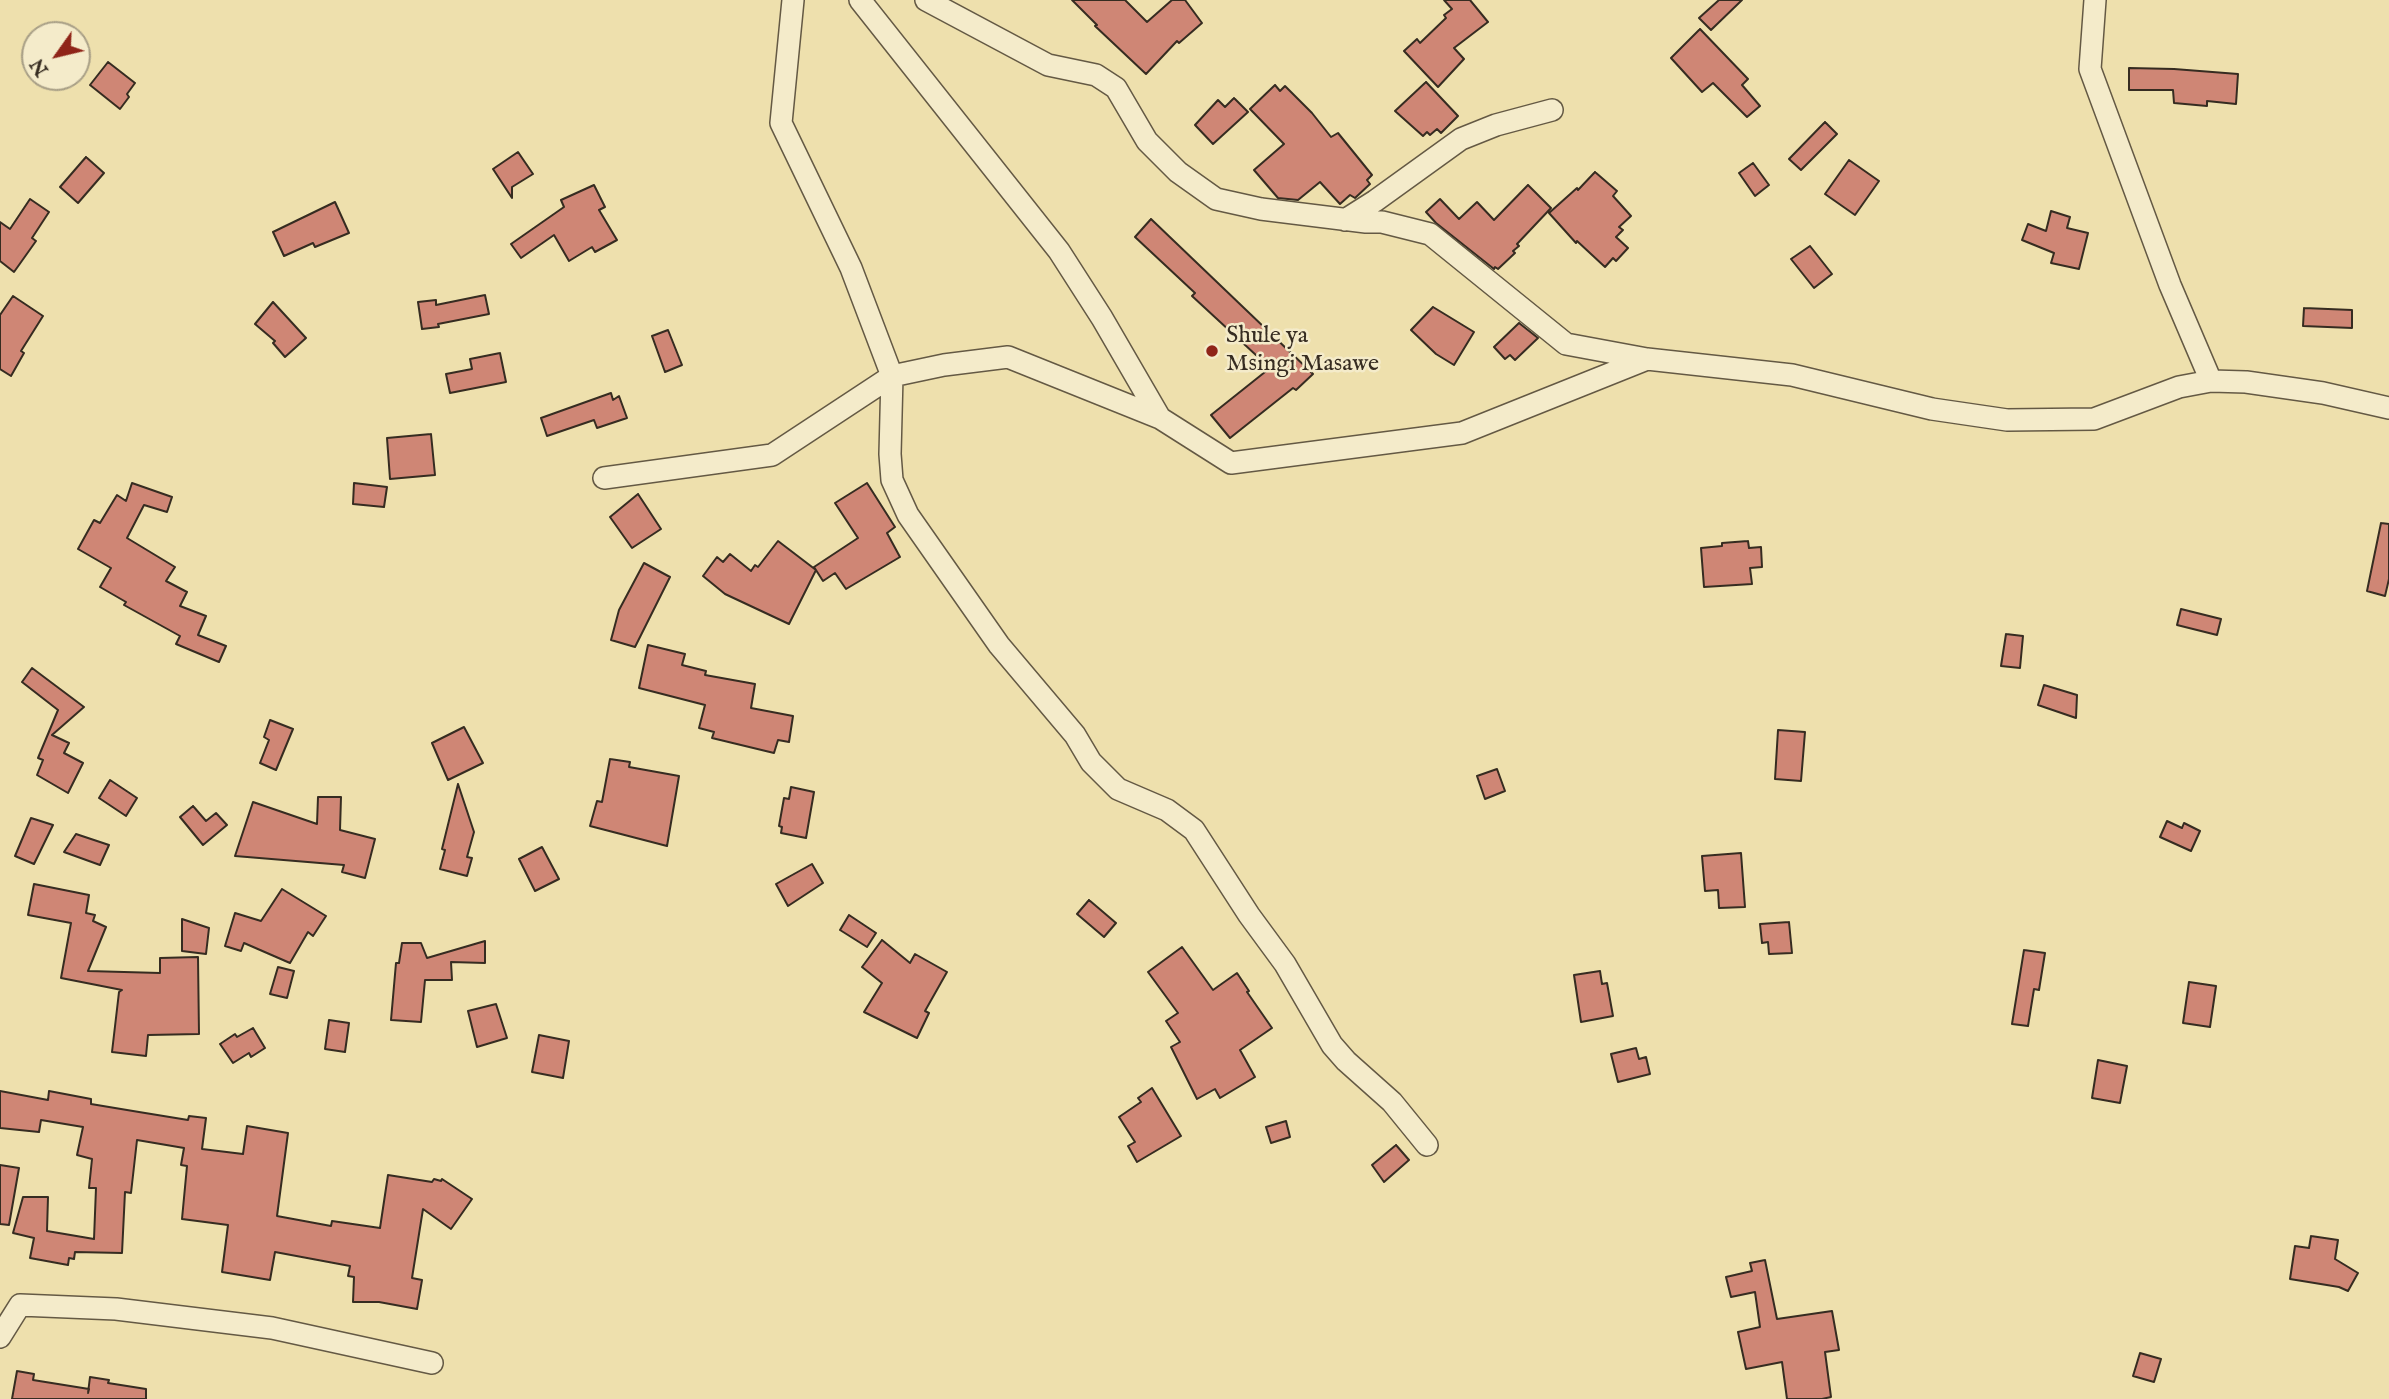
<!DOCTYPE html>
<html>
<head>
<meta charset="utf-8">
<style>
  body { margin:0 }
  #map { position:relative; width:2389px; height:1399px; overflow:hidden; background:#eee0ad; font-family:"IM FELL English",serif }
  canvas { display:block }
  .north { position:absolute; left:21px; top:21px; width:70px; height:70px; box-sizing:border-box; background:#f4ebca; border:2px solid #a89f86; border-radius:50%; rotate:236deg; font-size:19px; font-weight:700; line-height:28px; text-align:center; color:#362c21 }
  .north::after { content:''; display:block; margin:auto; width:24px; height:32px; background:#8f2418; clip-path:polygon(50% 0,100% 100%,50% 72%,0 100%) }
</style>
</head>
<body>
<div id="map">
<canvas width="2389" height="1399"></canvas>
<div class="north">N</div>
</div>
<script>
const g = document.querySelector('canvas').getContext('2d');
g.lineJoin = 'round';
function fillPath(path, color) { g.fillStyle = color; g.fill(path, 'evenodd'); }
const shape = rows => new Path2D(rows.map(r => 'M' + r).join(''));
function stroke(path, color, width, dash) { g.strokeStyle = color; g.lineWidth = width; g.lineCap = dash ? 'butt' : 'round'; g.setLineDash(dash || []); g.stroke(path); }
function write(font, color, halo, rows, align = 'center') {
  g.font = font + ' "IM FELL English",serif'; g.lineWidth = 5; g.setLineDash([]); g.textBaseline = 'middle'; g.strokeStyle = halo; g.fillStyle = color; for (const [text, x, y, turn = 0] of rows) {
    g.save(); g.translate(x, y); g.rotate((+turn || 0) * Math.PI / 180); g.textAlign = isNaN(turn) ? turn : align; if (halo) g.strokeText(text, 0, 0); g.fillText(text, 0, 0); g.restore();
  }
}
const building = shape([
  [1072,0,1125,0,1147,22,1172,0,1185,0,1202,23,1179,43,1177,41,1146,74,1095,26,1097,25,1072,0],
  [1444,0,1470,0,1488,22,1454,48,1464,59,1438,87,1404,51,1417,39,1420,43,1446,18,1444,15,1452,9,1444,0],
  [1719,0,1742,0,1711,30,1699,18,1719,0],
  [1700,29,1748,79,1742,85,1760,106,1747,117,1713,83,1702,92,1671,58,1700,29],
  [108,62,135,83,127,94,129,97,120,109,90,85,108,62],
  [2129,68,2174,69,2238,74,2236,104,2207,101,2207,106,2174,103,2173,90,2129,90,2129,68],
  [1426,82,1458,116,1441,133,1437,129,1430,135,1427,132,1423,136,1395,111,1426,82],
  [1275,85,1280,91,1285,86,1312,113,1331,137,1338,133,1372,175,1367,180,1370,184,1355,198,1350,195,1340,204,1320,182,1298,200,1278,198,1254,170,1284,144,1250,109,1275,85],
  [1234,98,1248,112,1213,144,1195,125,1218,100,1225,107,1234,98],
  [1825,122,1837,134,1801,170,1789,159,1825,122],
  [518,152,533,174,512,187,512,198,493,169,518,152],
  [86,157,104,173,78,203,60,187,86,157],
  [1849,160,1879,181,1855,215,1825,194,1849,160],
  [1753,163,1769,185,1755,196,1739,173,1753,163],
  [1595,172,1617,191,1613,196,1631,216,1619,227,1623,230,1616,237,1628,248,1616,261,1613,258,1605,267,1577,241,1576,243,1549,213,1577,188,1578,190,1595,172],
  [594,185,605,207,599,210,617,240,595,252,592,247,569,261,554,235,521,258,511,244,564,207,561,200,594,185],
  [1528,185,1551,208,1517,244,1519,246,1513,251,1515,253,1498,269,1495,267,1494,269,1436,223,1426,212,1440,199,1459,219,1477,202,1494,220,1528,185],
  [30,199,49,212,32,238,36,241,14,272,0,261,0,222,10,229,30,199],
  [335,202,349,233,315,247,313,243,284,256,273,232,335,202],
  [2051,211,2070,217,2067,228,2088,233,2079,269,2051,263,2054,253,2022,240,2028,224,2046,231,2051,211],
  [1151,219,1313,374,1296,390,1293,388,1230,438,1211,415,1270,368,1192,296,1195,293,1135,237,1151,219],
  [1810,246,1832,274,1814,288,1791,259,1810,246],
  [485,295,489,314,438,324,439,327,422,329,418,302,436,300,436,305,485,295],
  [13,296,43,316,21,351,24,353,11,376,0,369,0,315,13,296],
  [273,302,306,338,285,357,273,343,275,341,255,324,273,302],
  [1433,307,1474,332,1454,365,1436,354,1411,330,1433,307],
  [2304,308,2352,310,2352,328,2303,326,2304,308],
  [1519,323,1538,338,1515,360,1510,355,1505,359,1494,347,1519,323],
  [668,330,682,365,665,372,652,336,668,330],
  [500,353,506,382,450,393,446,374,472,369,470,359,500,353],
  [611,393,613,400,619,396,627,418,597,428,594,420,547,436,541,418,611,393],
  [431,434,435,475,390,479,387,438,431,434],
  [132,483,172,497,167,512,144,505,127,538,175,567,166,581,187,592,180,606,206,616,198,635,226,646,219,662,176,644,180,636,124,605,126,602,100,587,111,568,78,549,94,520,100,523,117,495,126,501,132,483],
  [354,483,387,487,384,507,353,504,354,483],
  [867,483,895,527,887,533,900,557,846,589,835,573,823,581,814,567,858,538,835,503,867,483],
  [638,494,661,529,632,548,610,517,638,494],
  [2381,523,2389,524,2389,579,2385,596,2367,591,2381,523],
  [778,541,816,570,789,624,725,594,703,576,717,557,723,562,730,554,751,571,755,565,758,567,778,541],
  [1748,541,1749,548,1761,547,1762,567,1750,568,1752,584,1704,587,1701,548,1722,546,1722,543,1748,541],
  [644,563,670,577,635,647,611,640,619,610,644,563],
  [2181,609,2221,619,2217,635,2177,625,2181,609],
  [2006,634,2023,636,2020,668,2001,666,2006,634],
  [648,645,685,654,682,665,706,671,705,675,755,684,751,708,793,716,789,742,778,740,774,753,712,738,714,732,699,728,705,705,639,688,648,645],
  [32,668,84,707,52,735,69,743,64,753,83,763,68,793,37,775,43,760,38,758,58,710,22,682,32,668],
  [2044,685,2077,695,2076,718,2038,705,2044,685],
  [270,720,293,729,276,770,260,763,269,740,264,737,270,720],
  [464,727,483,763,448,780,432,743,464,727],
  [1778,730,1805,732,1801,781,1775,779,1778,730],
  [610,759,630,762,629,767,679,776,667,846,590,826,597,801,602,802,610,759],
  [1497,769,1505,791,1485,799,1477,776,1497,769],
  [110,780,137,798,126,816,99,798,110,780],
  [458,784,474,832,467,857,472,858,467,876,440,869,445,850,442,849,458,784],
  [791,787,814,792,806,838,781,833,782,827,779,826,784,798,789,799,791,787],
  [318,797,341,797,340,830,375,839,365,878,342,872,344,865,235,856,253,802,317,824,318,797],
  [193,806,206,821,216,813,227,825,203,845,180,817,193,806],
  [31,818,53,825,34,864,15,856,31,818],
  [2167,821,2182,828,2184,823,2200,831,2191,851,2160,837,2167,821],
  [76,834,109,845,100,865,64,852,76,834],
  [542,847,559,879,535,891,519,859,542,847],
  [1741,853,1745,907,1719,908,1718,890,1705,891,1702,856,1741,853],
  [812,864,823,883,788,906,776,884,812,864],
  [34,884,89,895,86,913,95,915,93,921,106,927,88,971,160,973,160,958,198,957,199,1034,148,1035,146,1056,112,1052,119,992,122,990,61,978,71,923,28,915,34,884],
  [282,889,326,916,313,936,308,932,290,963,244,943,241,951,225,946,235,913,261,921,282,889],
  [1089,900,1116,923,1104,937,1077,914,1089,900],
  [849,915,876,933,867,947,840,930,849,915],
  [182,919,209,928,206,954,182,951,182,919],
  [1789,922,1792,953,1769,954,1768,942,1762,943,1760,924,1789,922],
  [882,940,910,963,915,954,947,972,925,1011,929,1013,917,1038,864,1012,882,983,862,967,882,940],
  [485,941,485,963,451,962,452,980,425,980,421,1022,391,1020,396,963,399,963,402,943,421,943,427,958,485,941],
  [1182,947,1213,990,1237,973,1249,991,1247,992,1272,1028,1240,1050,1255,1077,1220,1098,1215,1089,1197,1099,1171,1047,1180,1042,1166,1021,1178,1013,1148,972,1182,947],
  [2024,950,2045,953,2039,990,2034,989,2028,1026,2012,1024,2024,950],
  [278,967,294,971,287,998,270,994,278,967],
  [1600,971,1602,984,1607,983,1613,1016,1581,1022,1574,975,1600,971],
  [2189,982,2216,986,2210,1027,2183,1023,2189,982],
  [496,1004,507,1038,477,1047,468,1011,496,1004],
  [329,1020,349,1023,345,1052,325,1049,329,1020],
  [253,1028,265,1048,251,1057,249,1053,233,1063,220,1044,235,1034,237,1037,253,1028],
  [539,1035,569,1041,563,1078,532,1072,539,1035],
  [1636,1048,1639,1059,1646,1057,1650,1074,1618,1082,1611,1054,1636,1048],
  [2098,1060,2127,1066,2120,1103,2092,1098,2098,1060],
  [1152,1088,1181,1136,1137,1162,1128,1146,1135,1142,1119,1117,1141,1102,1138,1098,1152,1088],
  [0,1091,48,1100,49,1091,91,1099,91,1104,139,1112,188,1120,189,1116,206,1118,202,1149,243,1154,247,1126,288,1133,277,1216,331,1226,332,1221,380,1228,388,1175,432,1182,434,1179,441,1181,442,1179,472,1199,451,1229,423,1209,412,1278,422,1280,417,1309,379,1302,353,1302,354,1277,348,1276,350,1266,275,1252,270,1280,222,1272,228,1225,182,1219,187,1166,181,1165,184,1148,137,1140,131,1193,125,1192,122,1253,75,1252,74,1259,69,1258,68,1265,30,1258,34,1238,13,1233,23,1197,48,1197,47,1231,94,1239,96,1188,89,1188,92,1159,77,1155,83,1127,41,1120,39,1132,0,1128,0,1091],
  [1286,1121,1290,1137,1271,1143,1266,1127,1286,1121],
  [1396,1145,1409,1160,1384,1182,1372,1165,1396,1145],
  [0,1165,19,1168,9,1225,0,1224,0,1165],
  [2311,1236,2338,1240,2335,1259,2358,1273,2348,1291,2339,1287,2290,1279,2295,1246,2309,1248,2311,1236],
  [1765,1260,1777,1319,1832,1311,1839,1350,1825,1352,1831,1397,1822,1399,1787,1399,1782,1362,1746,1369,1738,1332,1760,1327,1755,1292,1731,1297,1726,1277,1752,1271,1750,1263,1765,1260],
  [2140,1353,2161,1359,2154,1382,2133,1376,2140,1353],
  [17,1371,34,1374,33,1380,89,1389,88,1393,90,1377,109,1380,108,1383,146,1389,146,1399,12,1399,17,1371]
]);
fillPath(building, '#cf8675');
stroke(building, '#362c21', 2);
const street = shape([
  [793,0,781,123,851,268,892,376,890,454,892,480,908,515,999,645,1075,735,1091,762,1118,789,1167,810,1194,830,1249,915,1285,964,1332,1045,1346,1061,1392,1102,1427,1145],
  [860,0,1059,251,1102,318,1160,418],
  [926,0,1048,65,1096,75,1116,88,1147,141,1178,172,1216,199,1261,209,1366,222,1382,222,1430,234,1566,344,1647,359,1792,375,1932,409,2007,420,2094,419,2179,387,2211,381,2246,382,2323,393,2389,408],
  [2095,0,2090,69,2170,285,2211,381],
  [1345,220,1375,201,1461,139,1496,125,1552,110],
  [604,478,772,455,892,376,944,365,1008,357,1160,418,1231,463,1462,433,1647,359],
  [0,1337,20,1305,116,1309,272,1328,432,1363]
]);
stroke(street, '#645944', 24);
stroke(street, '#f4ebca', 21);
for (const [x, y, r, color] of [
  [1212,351,7,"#8f2418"]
]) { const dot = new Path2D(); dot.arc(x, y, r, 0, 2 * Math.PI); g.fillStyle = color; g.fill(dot); stroke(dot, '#f4ebca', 2.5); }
write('24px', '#362c21', '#f4ebca', [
  ["Shule ya",1226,337],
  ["Msingi Masawe",1226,365]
], 'left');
</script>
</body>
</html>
